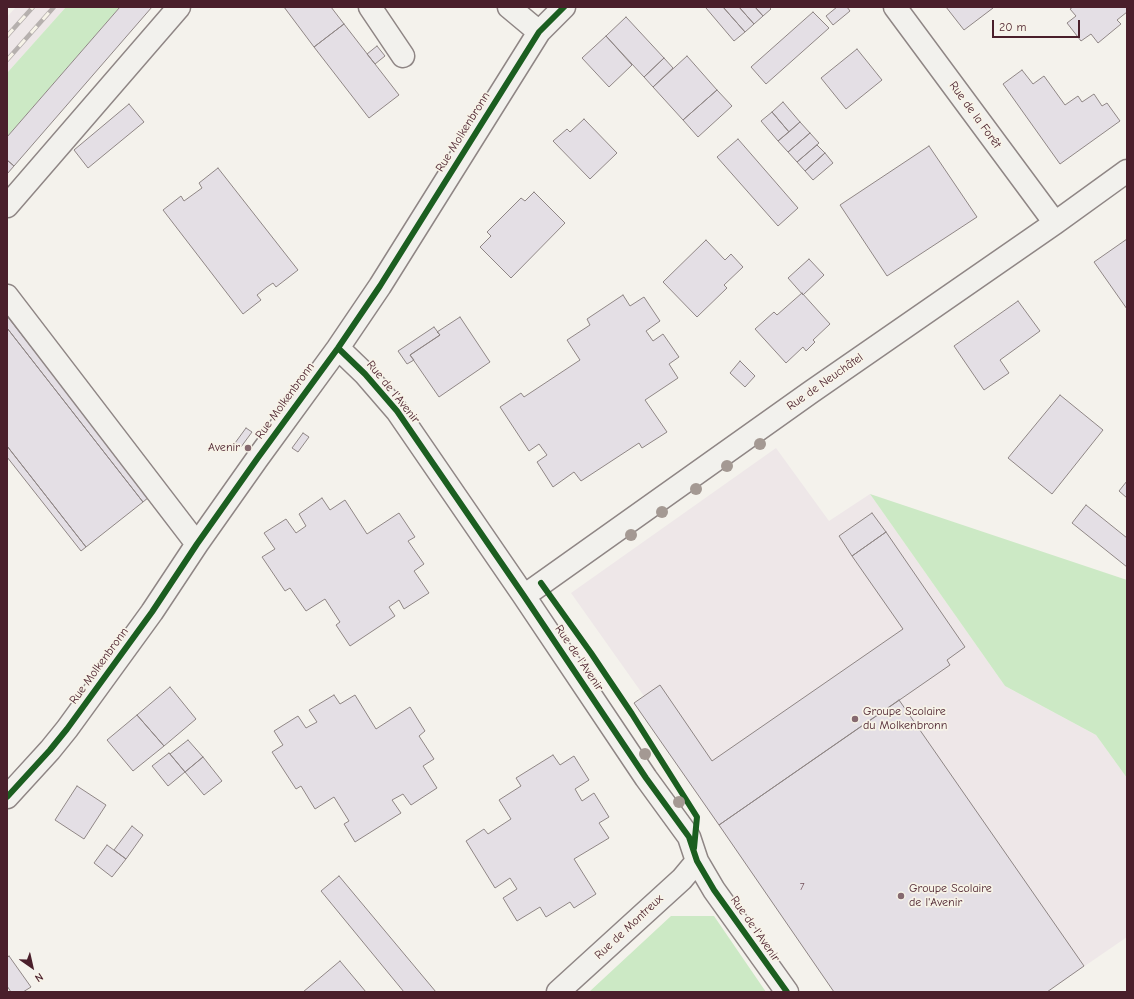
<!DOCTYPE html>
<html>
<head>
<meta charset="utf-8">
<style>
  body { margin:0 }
  #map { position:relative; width:1134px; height:999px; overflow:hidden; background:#f4f2ec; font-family:"Comic Neue",sans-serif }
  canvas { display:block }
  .frame { position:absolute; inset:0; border:8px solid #4a1f2b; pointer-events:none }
  .north { position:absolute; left:12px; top:947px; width:40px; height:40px; -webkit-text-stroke:3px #f7f3e8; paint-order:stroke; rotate:146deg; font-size:11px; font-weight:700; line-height:16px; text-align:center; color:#4a1f2b }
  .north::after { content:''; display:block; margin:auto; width:14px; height:18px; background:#4a1f2b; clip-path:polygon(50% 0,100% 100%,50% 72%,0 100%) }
  .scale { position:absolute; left:992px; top:20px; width:88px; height:18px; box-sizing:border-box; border:2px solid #4a1f2b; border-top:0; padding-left:5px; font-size:12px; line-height:14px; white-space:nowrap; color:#4a1f2b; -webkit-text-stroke:3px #f7f3e8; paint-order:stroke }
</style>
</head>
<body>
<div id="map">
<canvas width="1134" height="999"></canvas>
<div class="frame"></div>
<div class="north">N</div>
<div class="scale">20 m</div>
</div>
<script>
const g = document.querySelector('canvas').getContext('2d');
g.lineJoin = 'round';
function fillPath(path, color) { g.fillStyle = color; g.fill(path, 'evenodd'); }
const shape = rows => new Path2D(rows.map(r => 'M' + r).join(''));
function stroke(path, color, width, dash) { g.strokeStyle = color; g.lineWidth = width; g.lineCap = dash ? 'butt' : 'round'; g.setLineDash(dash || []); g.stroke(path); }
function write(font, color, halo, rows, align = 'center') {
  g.font = font + ' "Comic Neue",sans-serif'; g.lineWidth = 3.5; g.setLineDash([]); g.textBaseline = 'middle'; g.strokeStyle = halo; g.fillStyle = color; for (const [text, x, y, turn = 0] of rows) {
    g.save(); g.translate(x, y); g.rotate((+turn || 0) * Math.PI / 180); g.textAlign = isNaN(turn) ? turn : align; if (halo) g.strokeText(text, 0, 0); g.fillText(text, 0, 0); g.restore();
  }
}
fillPath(shape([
  [16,7,66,7,7,73,7,17],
  [776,448,829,521,870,494,1005,686,1096,735,1127,778,1127,937,1047,992,834,992,634,703,644,696,571,593]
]), '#eee7e8');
fillPath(shape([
  [66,7,120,7,7,137,7,73],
  [870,494,1127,580,1127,778,1096,735,1005,686],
  [671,916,714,916,766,992,589,992]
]), '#cce9c5');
const building = shape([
  [120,7,152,7,14,166,7,160,7,137,120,7],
  [284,7,331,7,344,24,314,47,284,7],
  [707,7,723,7,745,32,734,41,706,8,707,7],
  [723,7,739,7,754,24,745,32,723,7],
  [739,7,755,7,763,16,754,24,739,7],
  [755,7,769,7,771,9,763,16,755,7],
  [837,7,847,7,850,11,833,25,826,16,837,7],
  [946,7,993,7,993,8,964,30,946,7],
  [1073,7,1127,7,1127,12,1117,20,1121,24,1098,43,1091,34,1081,41,1067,23,1076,16,1070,9,1073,7],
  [813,12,829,28,766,84,751,67,813,12],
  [626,17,664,58,644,77,606,36,626,17],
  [344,24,399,95,369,118,314,47,344,24],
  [606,36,632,65,609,87,582,58,606,36],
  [377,46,385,56,375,64,367,54,377,46],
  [857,49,882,80,846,109,821,78,857,49],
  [687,56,717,90,683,120,653,87,687,56],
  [664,58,673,68,653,87,644,77,664,58],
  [1022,70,1033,84,1044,76,1065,105,1078,96,1082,102,1094,94,1102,106,1107,103,1120,121,1060,164,1003,84,1022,70],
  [717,90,732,106,698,137,683,120,717,90],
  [783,102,800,122,789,132,772,112,783,102],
  [129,104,144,122,88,168,74,150,129,104],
  [772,112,789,132,778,141,761,121,772,112],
  [584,119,617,153,590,179,553,141,567,129,570,132,584,119],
  [800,122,810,133,788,152,778,141,800,122],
  [810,133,819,143,797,162,788,152,810,133],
  [738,139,798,208,778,226,717,157,738,139],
  [817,145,825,153,805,171,797,162,817,145],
  [929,146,977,217,887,276,840,205,929,146],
  [825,153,833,163,813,180,805,171,825,153],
  [7,160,14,166,7,174,7,160],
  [218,168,298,270,276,287,273,283,267,287,257,295,261,300,243,314,163,210,181,196,184,201,202,188,199,183,218,168],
  [534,192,565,223,511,278,480,247,491,236,487,232,521,198,525,201,534,192],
  [1127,239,1127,309,1094,262,1127,239],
  [706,240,725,260,731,254,743,267,724,285,727,288,697,317,663,282,706,240],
  [809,259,824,275,803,295,788,278,809,259],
  [802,293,830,324,813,340,815,342,806,351,803,347,786,363,755,329,774,312,777,315,802,293],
  [623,295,630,306,644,297,660,321,646,331,653,341,663,334,679,357,669,364,678,378,645,400,667,432,642,448,639,443,581,481,574,472,553,487,537,462,547,455,539,444,529,451,500,407,521,393,524,397,580,360,567,340,590,325,587,319,623,295],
  [1018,301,1040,331,1000,360,1009,373,984,390,954,346,1018,301],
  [7,316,149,497,143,502,7,328,7,316],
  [460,317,490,362,439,397,410,355,440,335,437,332,460,317],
  [434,327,440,335,410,355,414,360,407,364,398,351,434,327],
  [7,328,143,502,86,547,7,446,7,328],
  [740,361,755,376,745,387,730,373,740,361],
  [1060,395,1103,430,1052,494,1008,458,1060,395],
  [246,428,252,432,241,447,235,443,246,428],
  [303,433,309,437,298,452,292,448,303,433],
  [7,446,86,547,81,551,7,457,7,446],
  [1127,481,1127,498,1119,491,1127,481],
  [322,498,330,510,345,500,367,534,399,513,415,537,408,541,424,564,414,571,429,593,404,609,399,600,389,607,395,616,350,646,336,625,340,622,325,599,306,611,290,588,285,591,262,557,275,549,264,533,286,519,296,533,306,526,299,514,322,498],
  [1086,505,1127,538,1127,567,1072,523,1086,505],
  [872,513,886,532,852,556,839,536,872,513],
  [886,532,965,647,947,660,950,665,719,825,634,703,660,685,712,761,903,629,852,556,886,532],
  [170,687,196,719,164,746,137,715,170,687],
  [334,695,340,704,355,695,376,729,410,707,425,731,419,736,434,759,423,766,437,788,411,805,403,794,392,800,401,813,355,842,344,824,349,821,334,797,315,809,301,786,296,789,272,752,283,745,274,731,298,716,306,728,317,722,309,710,334,695],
  [899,700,1084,966,1047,992,834,992,719,825,899,700],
  [137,715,164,746,133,771,107,740,137,715],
  [188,740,203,757,185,772,170,754,188,740],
  [169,753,185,772,168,786,152,766,169,753],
  [553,755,560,765,574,756,589,780,575,789,582,801,594,793,609,817,599,823,609,838,574,859,596,894,574,908,570,902,546,917,540,907,517,921,503,898,517,889,510,878,495,888,466,841,484,829,488,834,511,819,499,800,521,786,516,778,553,755],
  [203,757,222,781,204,795,185,772,203,757],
  [77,786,106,805,84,839,55,820,77,786],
  [132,826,143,835,126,859,114,850,132,826],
  [107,845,126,859,112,877,94,863,107,845],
  [339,876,436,992,404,992,321,891,339,876],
  [9,956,31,987,23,992,11,992,7,986,7,958,9,956],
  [340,961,366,992,303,992,340,961]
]);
fillPath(building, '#e4dfe5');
stroke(building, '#8f8685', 1);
const minor = shape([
  [370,7,403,56],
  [509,7,539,32],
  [895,7,1055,223],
  [7,206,179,7],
  [7,296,197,544],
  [338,348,365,374,397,411,524,596,646,778,689,837,697,861,714,890,787,992],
  [524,596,811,392,1055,223,1127,171],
  [7,797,50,750,67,729,152,612,197,544,257,459,338,348,380,286,539,32,564,7],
  [558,992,682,879,697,861]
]);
stroke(minor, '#8f8685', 25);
stroke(minor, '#f2f1ed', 22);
const rail = shape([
  [7,36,33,7],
  [7,60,54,7]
]);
stroke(rail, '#b6b0ae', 4.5);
stroke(rail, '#f7f3e8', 3, [9]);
stroke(shape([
  [338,348,365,374,397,411,524,596,646,778,689,837,697,861,714,890,787,992],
  [541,583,591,653,632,714,697,817,694,848],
  [7,797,50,750,67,729,152,612,197,544,257,459,338,348,380,286,539,32,564,7]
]), '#1b5e20', 6);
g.fillStyle = '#a49993';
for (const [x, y] of [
  [760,444],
  [727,466],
  [696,489],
  [662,512],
  [631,535],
  [645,754],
  [679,802]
]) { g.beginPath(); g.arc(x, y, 6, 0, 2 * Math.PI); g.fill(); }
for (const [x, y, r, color] of [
  [248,448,4,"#86696f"],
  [855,719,4,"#86696f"],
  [901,896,4,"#86696f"]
]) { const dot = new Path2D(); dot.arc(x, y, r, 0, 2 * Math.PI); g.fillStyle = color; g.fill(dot); stroke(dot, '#f7f3e8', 1.5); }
write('10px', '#71505a', null, [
  ["7",802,887]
]);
write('12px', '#4a1f2b', '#f7f3e8', [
  ["Rue de la Forêt",975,115,54],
  ["Rue Molkenbronn",463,132,-58],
  ["Rue de Neuchâtel",825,382,-35],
  ["Rue de l'Avenir",393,392,51],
  ["Rue Molkenbronn",285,401,-54],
  ["Rue de l'Avenir",579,658,56],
  ["Rue Molkenbronn",99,666,-54],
  ["Rue de Montreux",629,927,-43],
  ["Rue de l'Avenir",755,929,55]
]);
write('12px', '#4a1f2b', '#f7f3e8', [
  ["Avenir",240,448,"right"],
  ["Groupe Scolaire",863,712],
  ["du Molkenbronn",863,726],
  ["Groupe Scolaire",909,889],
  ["de l'Avenir",909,903]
], 'left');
</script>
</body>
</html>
